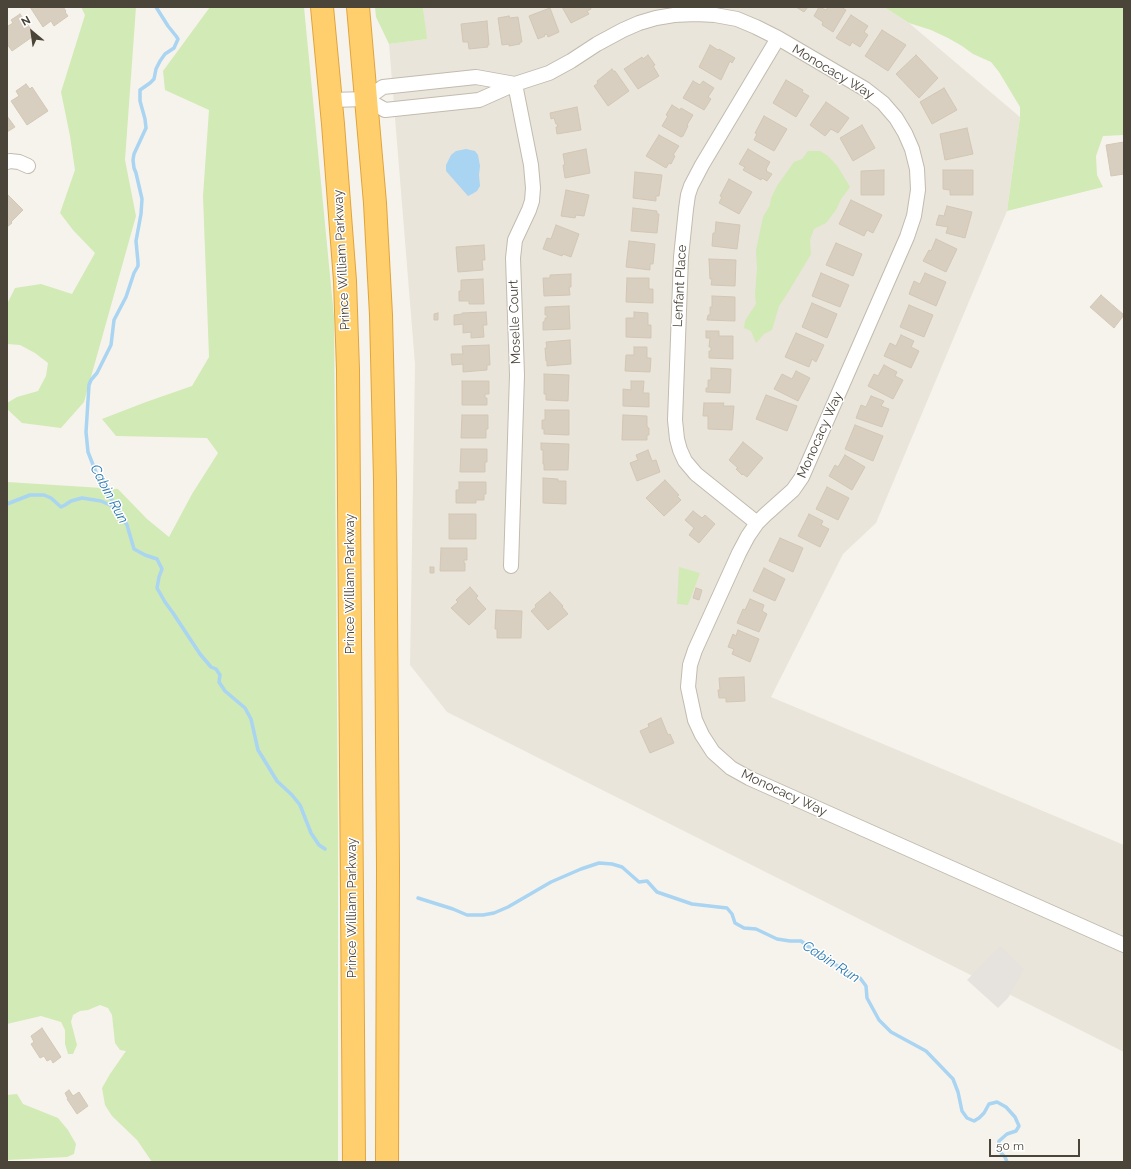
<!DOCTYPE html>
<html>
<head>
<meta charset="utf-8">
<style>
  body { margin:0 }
  #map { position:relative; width:1131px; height:1169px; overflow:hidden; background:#f6f3ec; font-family:Raleway,sans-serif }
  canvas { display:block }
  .frame { position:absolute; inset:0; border:8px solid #4b4439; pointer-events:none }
  .north { position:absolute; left:12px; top:12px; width:40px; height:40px; -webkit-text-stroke:3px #fff; paint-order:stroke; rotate:331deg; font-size:11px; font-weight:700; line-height:16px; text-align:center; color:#4b4439 }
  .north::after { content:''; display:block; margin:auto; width:14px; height:18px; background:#4b4439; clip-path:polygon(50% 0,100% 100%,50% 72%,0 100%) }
  .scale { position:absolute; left:989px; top:1139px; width:91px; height:18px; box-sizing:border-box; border:2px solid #4b4439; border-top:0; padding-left:5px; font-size:12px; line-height:14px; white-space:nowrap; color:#4b4439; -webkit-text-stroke:3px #fff; paint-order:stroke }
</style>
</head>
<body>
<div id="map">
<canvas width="1131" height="1169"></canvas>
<div class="frame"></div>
<div class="north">N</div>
<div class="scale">50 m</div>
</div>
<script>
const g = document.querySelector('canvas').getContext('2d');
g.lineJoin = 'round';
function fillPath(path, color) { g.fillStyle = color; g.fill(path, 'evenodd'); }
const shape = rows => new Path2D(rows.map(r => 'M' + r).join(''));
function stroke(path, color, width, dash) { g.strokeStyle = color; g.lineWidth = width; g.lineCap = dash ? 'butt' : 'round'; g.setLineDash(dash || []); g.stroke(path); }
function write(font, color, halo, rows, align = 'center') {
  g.font = font + ' Raleway,sans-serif'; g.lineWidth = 3; g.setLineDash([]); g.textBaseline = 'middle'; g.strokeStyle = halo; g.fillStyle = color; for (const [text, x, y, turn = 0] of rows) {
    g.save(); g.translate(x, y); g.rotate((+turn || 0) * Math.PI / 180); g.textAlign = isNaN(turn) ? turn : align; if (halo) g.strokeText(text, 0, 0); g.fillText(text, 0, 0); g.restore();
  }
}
fillPath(shape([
  [423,7,884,7,909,23,1020,117,1007,211,876,523,843,554,771,697,1124,845,1124,1052,447,712,410,665,415,364,389,44,426,39]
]), '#eae5da');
fillPath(shape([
  [1000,946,1024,969,1008,998,998,1008,967,980]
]), '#e6e2dd');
fillPath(shape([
  [81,7,136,7,125,160,136,216,84,402,61,428,22,423,7,409,7,403,17,397,38,391,46,376,48,363,35,353,20,345,7,344,7,304,15,288,41,284,72,294,95,253,73,230,60,213,75,170,70,136,61,92,85,15],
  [210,7,304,7,334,317,338,835,338,1162,152,1162,137,1140,112,1116,105,1105,102,1088,110,1074,126,1051,120,1050,115,1043,112,1015,108,1008,100,1005,88,1010,80,1011,73,1015,71,1022,77,1045,73,1054,68,1054,65,1044,65,1030,61,1022,41,1016,7,1024,7,482,118,489,147,519,169,537,192,494,218,453,207,438,116,436,102,419,146,402,192,386,209,357,203,196,209,110,165,90,163,71],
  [375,7,423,7,427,39,389,44,376,17],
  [884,7,1124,7,1124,135,1103,136,1096,156,1097,175,1103,187,1007,211,1020,117,1020,107,999,72,991,62,973,54,962,46,948,38,931,30,909,23],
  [808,151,820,151,828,156,838,167,850,187,841,199,836,210,826,223,814,229,810,240,811,254,789,291,779,306,772,330,764,334,756,343,751,331,744,328,745,321,750,313,756,304,755,294,757,269,756,250,763,217,770,205,771,198,777,186,794,162,802,159],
  [679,567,700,573,688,605,677,604],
  [17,1094,23,1104,58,1118,68,1130,76,1144,74,1154,67,1157,7,1160,7,1095]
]), '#d2eab5');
fillPath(shape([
  [466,149,475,151,478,155,480,166,479,175,480,186,477,191,472,194,468,196,446,171,446,165,451,155,456,151]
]), '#a9d4f2');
stroke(shape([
  [156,7,168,26,176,36,178,39,174,48,165,54,160,61,156,69,154,79,150,83,140,90,140,101,145,119,146,128,134,154,133,160,134,168,136,173,142,199,141,214,136,241,138,262,138,266,134,273,126,297,114,320,111,345,97,373,91,380,89,385,86,432,88,452,97,475,127,525,134,549,145,555,157,559,162,569,159,577,157,588,165,602,173,613,200,654,211,667,216,669,220,675,219,682,225,691,245,708,251,719,258,750,263,758,277,781,292,795,300,805,311,833,319,845,325,849],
  [7,504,30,495,44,495,51,498,61,507,65,505,71,501,82,498,101,501,110,505,118,512],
  [418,898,453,909,467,915,483,915,494,913,508,907,551,882,581,869,599,863,612,864,622,867,639,882,647,881,657,892,692,904,727,908,732,914,735,923,744,928,756,929,777,939,790,941,801,941,825,959,860,978,866,986,867,998,879,1020,891,1032,926,1051,953,1079,958,1092,962,1111,967,1118,974,1121,979,1118,984,1113,989,1104,997,1102,1006,1107,1015,1117,1019,1126,1016,1131,1007,1134,999,1141,998,1150,1005,1157,1007,1162]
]), '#a9d4f2', 3.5);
const building = shape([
  [30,7,63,7,66,11,65,12,68,16,54,26,51,21,43,27,30,7],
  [562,7,590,7,591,9,587,11,589,14,571,23,562,7],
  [796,7,808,7,804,12,796,7],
  [819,7,826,10,828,7,841,7,846,10,833,32,822,25,823,22,814,16,819,7],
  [550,8,559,32,548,37,547,34,544,35,545,36,538,39,529,16,550,8],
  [20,14,35,35,12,51,7,44,7,25,8,26,13,23,11,20,20,14],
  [851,15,868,26,864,32,868,35,860,47,852,42,850,46,836,38,851,15],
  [509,16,510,18,518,17,522,42,520,42,520,44,509,46,509,44,502,45,498,18,509,16],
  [487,21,489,45,487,45,488,47,469,49,468,42,463,42,461,24,487,21],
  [882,30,906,45,888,71,865,56,882,30],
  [710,45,718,50,719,49,735,58,732,63,730,61,721,80,699,67,710,45],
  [648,55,655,65,653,66,659,76,638,89,624,69,642,57,643,59,648,55],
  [916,55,938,78,919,98,896,74,916,55],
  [612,69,613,71,615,71,629,91,608,106,594,86,598,83,597,81,612,69],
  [786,80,803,90,802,92,809,96,796,117,773,103,786,80],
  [693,81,700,85,703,81,714,88,708,97,711,99,704,110,683,98,693,81],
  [26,84,30,89,32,87,48,111,27,125,11,101,19,96,16,91,26,84],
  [944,88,957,110,932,124,920,102,944,88],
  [826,102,849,118,838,133,831,129,825,136,810,125,826,102],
  [672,105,680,110,681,108,693,115,687,125,688,126,683,136,681,137,662,126,668,116,666,115,672,105],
  [577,107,581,130,557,134,556,127,558,127,557,124,556,124,554,118,551,119,550,113,577,107],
  [7,116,15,127,7,132,7,116],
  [764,116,787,129,774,151,754,140,757,134,755,133,764,116],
  [862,125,875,148,853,161,840,138,862,125],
  [967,128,973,154,945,160,940,134,967,128],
  [659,135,679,146,673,155,675,156,671,164,669,163,666,168,646,156,659,135],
  [1124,142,1124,174,1111,176,1106,145,1124,142],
  [586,149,590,173,565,178,563,165,565,165,563,154,586,149],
  [748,149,770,162,766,169,767,170,766,171,772,174,767,181,762,178,761,180,743,170,745,167,739,164,748,149],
  [884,170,884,195,861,195,861,171,884,170],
  [943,170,973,170,973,195,950,195,950,190,943,189,943,170],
  [635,172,662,175,659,196,656,196,656,201,633,198,635,172],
  [729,179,752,192,739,214,719,203,722,197,720,196,729,179],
  [566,190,589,195,584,216,576,215,575,218,561,216,566,190],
  [7,194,23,210,11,222,12,223,7,227,7,194],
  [851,200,882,215,873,233,867,230,864,236,839,224,851,200],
  [947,206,972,212,965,238,946,233,948,227,936,225,939,215,944,216,947,206],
  [633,208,657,211,657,214,659,214,657,233,631,231,633,208],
  [716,222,740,225,737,249,712,246,713,233,715,233,716,222],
  [556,225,579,234,571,257,563,254,562,256,543,249,547,238,551,239,556,225],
  [936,239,957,249,946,272,923,261,929,250,931,251,936,239],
  [629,241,655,244,653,264,650,264,650,270,626,267,629,241],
  [836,243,862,254,853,276,826,265,836,243],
  [484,245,485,260,482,260,483,270,458,272,456,247,484,245],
  [709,259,736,260,735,286,711,285,712,279,710,279,709,259],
  [821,273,849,285,840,307,812,296,821,273],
  [925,273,946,282,936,306,909,294,914,281,920,284,925,273],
  [571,274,571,287,569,287,570,295,544,296,543,278,550,278,550,275,571,274],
  [627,278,649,278,649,289,653,289,653,303,626,302,627,278],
  [483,279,484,304,469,304,469,301,459,301,459,291,461,291,461,280,483,279],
  [1101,295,1124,315,1114,328,1090,307,1101,295],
  [712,296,735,297,735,321,707,320,708,315,710,315,710,307,712,307,712,296],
  [812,303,837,314,827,338,802,327,812,303],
  [909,305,933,315,924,337,900,327,909,305],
  [569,306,570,329,543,330,543,322,545,321,545,318,547,318,547,315,545,315,545,307,569,306],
  [486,312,487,325,483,325,484,337,471,338,471,332,463,333,463,324,454,325,454,315,462,314,462,313,486,312],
  [634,312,648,313,648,325,651,325,651,338,626,337,626,318,634,318,634,312],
  [438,313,438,320,434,320,434,314,438,313],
  [706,331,719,331,719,336,733,336,733,359,709,358,709,351,711,351,711,347,709,347,710,338,706,338,706,331],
  [796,333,824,345,816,362,812,359,809,367,785,357,796,333],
  [901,335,914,341,911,347,919,351,911,368,884,356,890,343,896,346,901,335],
  [570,340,571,362,571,364,547,366,547,361,546,361,545,348,547,348,546,342,570,340],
  [489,345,490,365,487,365,487,370,463,372,463,364,452,365,451,354,463,354,462,346,489,345],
  [634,347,647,347,647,358,651,358,650,372,625,371,626,355,634,355,634,347],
  [884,365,897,372,895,376,903,380,893,399,868,386,874,374,878,376,884,365],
  [711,368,731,369,730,393,706,392,706,388,708,388,708,380,711,380,711,368],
  [796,371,810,378,798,401,774,389,782,374,792,379,796,371],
  [544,374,569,375,568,401,546,400,546,394,544,394,544,374],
  [462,381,489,381,489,394,485,394,485,398,487,398,487,405,462,405,462,381],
  [631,381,644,381,643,393,649,393,649,407,623,406,623,389,631,390,631,381],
  [766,395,797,406,787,431,756,419,766,395],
  [871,396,884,401,881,406,889,409,882,427,856,418,861,405,866,407,871,396],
  [704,403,724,403,723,406,734,406,732,430,708,429,708,416,703,416,704,403],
  [545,410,569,410,569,435,544,434,544,429,542,429,542,420,545,420,545,410],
  [462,415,488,415,488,429,486,429,486,438,461,438,462,415],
  [623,415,647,416,647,426,648,428,649,428,649,435,647,435,647,440,622,440,623,415],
  [855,425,883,436,873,461,845,449,855,425],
  [743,442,763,458,747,477,743,474,742,475,736,469,738,468,729,460,743,442],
  [541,443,569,444,568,470,544,470,544,464,543,464,543,450,541,450,541,443],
  [461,449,487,449,487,462,485,462,485,472,460,472,461,449],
  [648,450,652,461,656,460,660,472,637,481,630,463,638,460,636,455,648,450],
  [845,455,865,467,852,490,829,476,835,465,838,467,845,455],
  [543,478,558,479,558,481,566,481,566,504,543,503,543,478],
  [665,480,679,495,677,496,681,500,664,516,646,498,665,480],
  [459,482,486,482,486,494,484,494,484,500,476,500,476,503,456,503,456,490,459,490,459,482],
  [827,487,849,498,838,520,816,509,827,487],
  [693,511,702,518,705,515,715,524,699,543,689,535,694,528,685,520,693,511],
  [449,514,476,514,476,539,449,539,449,514],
  [809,514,823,521,821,525,829,529,820,547,798,536,809,514],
  [780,538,803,548,793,572,769,561,780,538],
  [441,548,467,548,467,560,464,560,464,563,465,563,465,571,440,571,441,548],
  [430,567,434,567,434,573,430,573,430,567],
  [764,568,785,579,775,601,753,591,764,568],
  [470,587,478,596,476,598,486,609,469,625,451,608,458,602,456,600,470,587],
  [696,588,702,590,699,600,693,598,696,588],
  [550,592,563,606,562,607,568,614,548,630,531,611,536,607,535,605,550,592],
  [750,599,764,605,762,611,767,614,759,632,737,623,743,609,745,610,750,599],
  [496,610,522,611,521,638,497,638,497,629,495,629,496,610],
  [738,630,759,639,750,662,732,654,734,649,728,647,733,634,736,636,738,630],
  [744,677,745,701,726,702,726,698,719,698,718,690,720,690,719,678,744,677],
  [661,718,668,735,670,734,674,743,650,753,640,731,649,727,648,724,661,718],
  [42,1028,61,1057,53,1063,51,1059,47,1061,44,1056,40,1058,31,1044,34,1042,31,1036,42,1028],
  [69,1090,73,1096,79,1092,88,1106,77,1114,67,1099,68,1099,65,1093,69,1090]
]);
fillPath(building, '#d8cfc1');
stroke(building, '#d3c7b4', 1);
const street = shape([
  [366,99,385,110,479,100,515,84,549,73,571,61,597,44,623,30,639,23,656,18,674,15,696,14,715,15,737,19,756,27,778,38,865,89,883,103,896,118,905,133,912,149,917,169,918,190,914,216,907,237,802,477,793,490,765,515,757,523,748,536,739,553,695,650,690,665,688,687,695,720,702,735,713,752,731,768,749,778,1124,945],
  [331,100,366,99,383,87,476,77,515,84],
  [7,162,10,161,19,162,28,166],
  [757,523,696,474,685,461,680,450,677,439,675,420,681,257,686,209,688,195,691,186,702,165,778,38],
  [511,566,517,375,513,258,515,240,529,210,532,201,533,188,531,165,515,84]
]);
const highway = shape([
  [322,7,333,124,345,281,348,370,354,1162],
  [358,7,375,203,381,315,385,480,388,869,387,1162]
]);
stroke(street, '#c2bbae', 16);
stroke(highway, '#e0a43c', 24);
stroke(street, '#fff', 14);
stroke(highway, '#ffcf6e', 22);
write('13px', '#4b4439', '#fff', [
  ["Monocacy Way",833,72,31],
  ["Prince William Parkway",342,260,-93],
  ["Lenfant Place",680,286,-87],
  ["Moselle Court",515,322,-92],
  ["Monocacy Way",820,435,-66],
  ["Prince William Parkway",350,584,-90],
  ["Monocacy Way",784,793,25],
  ["Prince William Parkway",352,908,-90]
]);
write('italic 14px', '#2e7ab2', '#fff', [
  ["Cabin Run",109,494,62],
  ["Cabin Run",831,962,33]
]);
</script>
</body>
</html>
